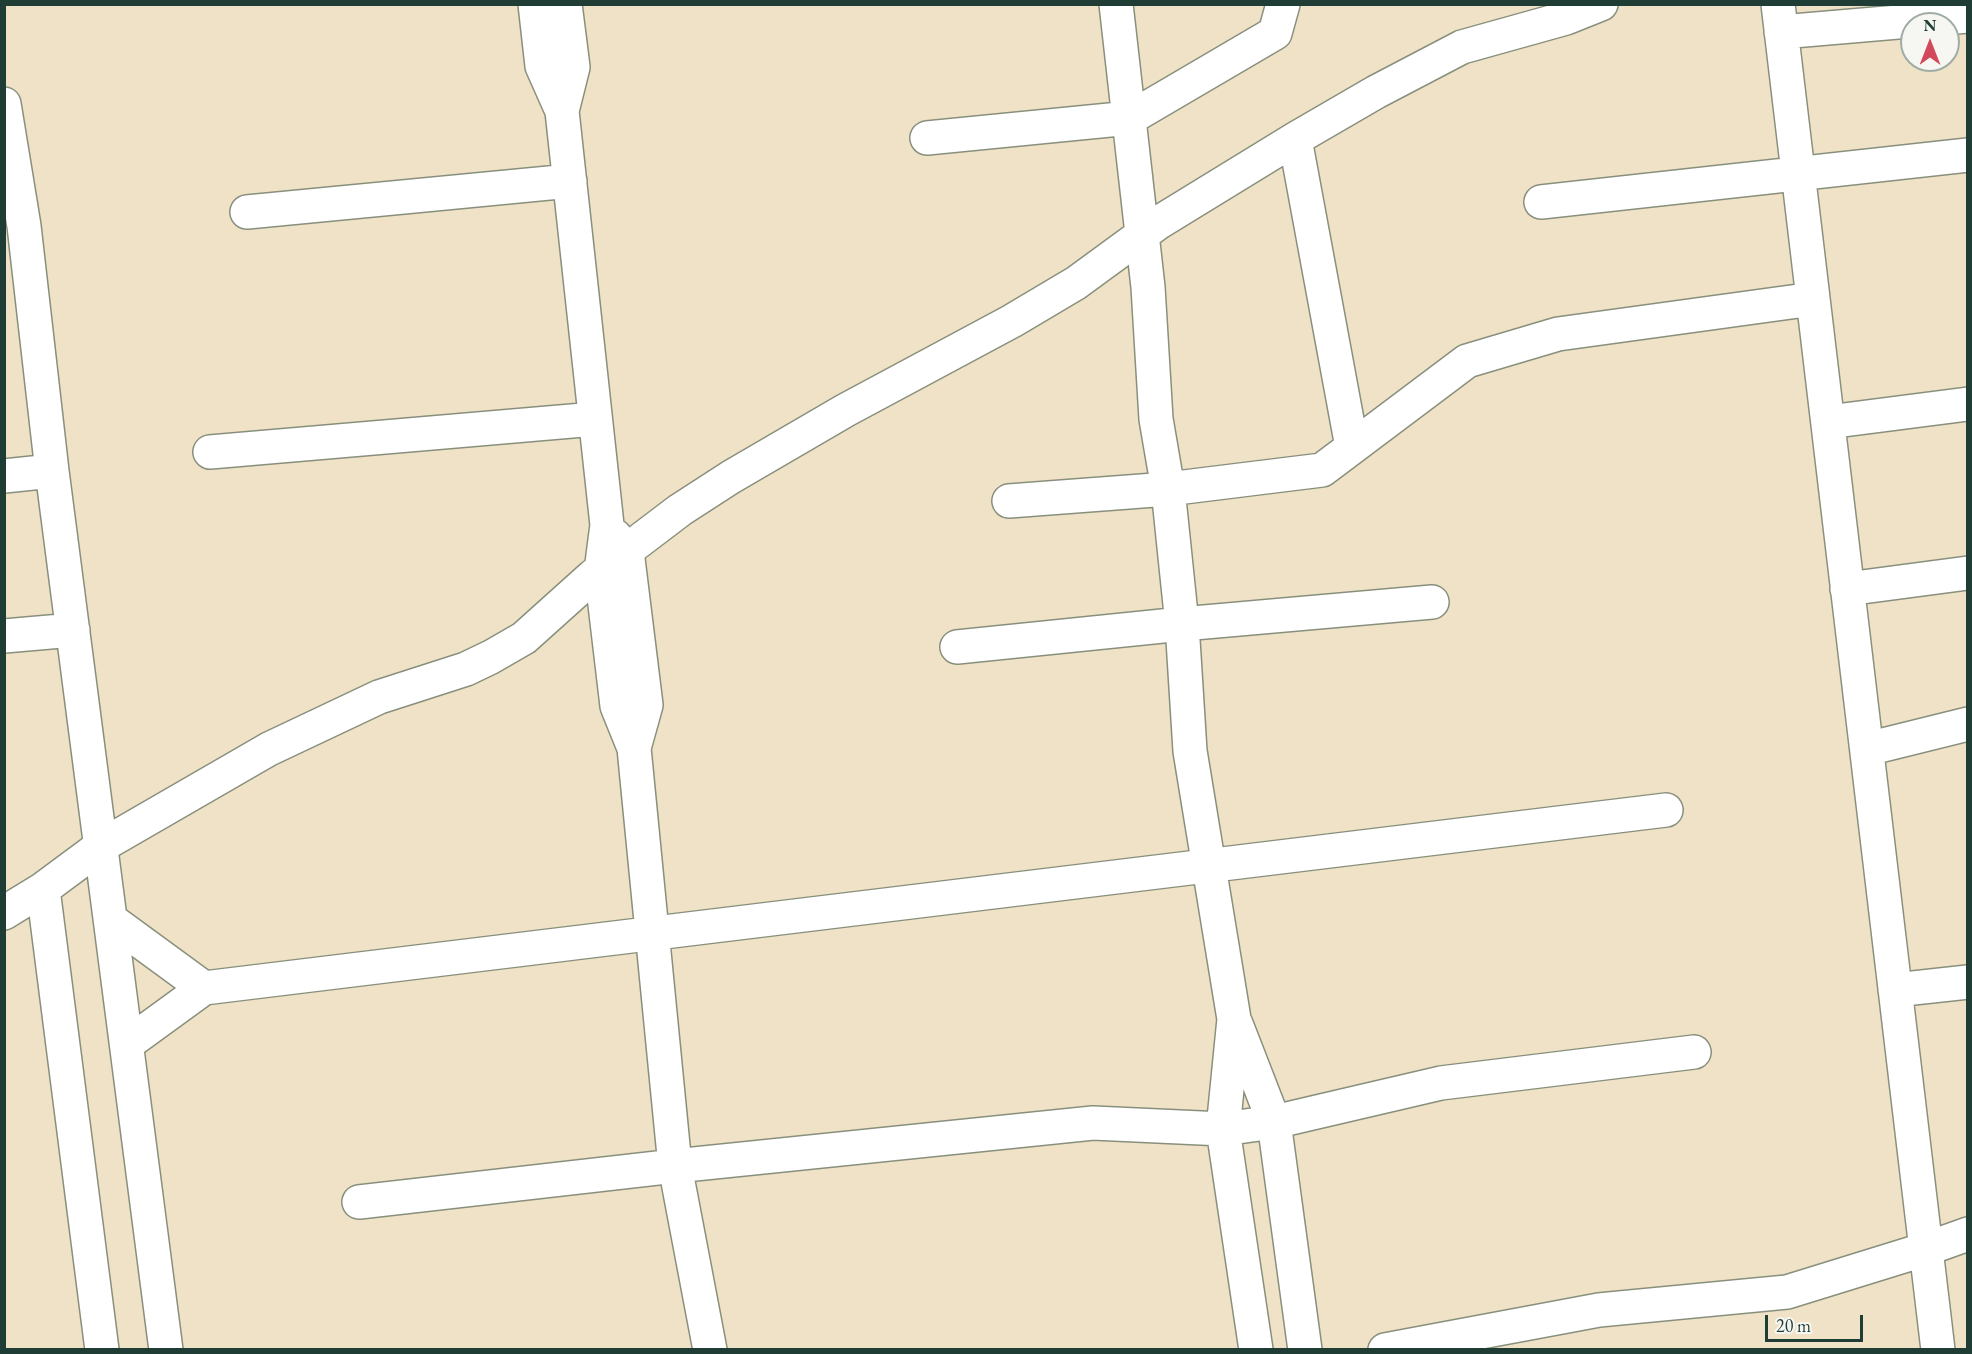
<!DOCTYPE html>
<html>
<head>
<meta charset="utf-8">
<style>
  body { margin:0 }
  #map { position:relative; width:1972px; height:1354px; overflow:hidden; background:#f0e2c6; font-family:"EB Garamond",serif }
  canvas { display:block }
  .frame { position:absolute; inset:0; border:6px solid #1f3d34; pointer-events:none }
  .north { position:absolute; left:1900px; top:12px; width:60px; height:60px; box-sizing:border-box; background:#f6f6f2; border:2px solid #a0aca6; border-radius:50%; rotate:0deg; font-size:16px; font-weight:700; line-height:24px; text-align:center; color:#1f3d34 }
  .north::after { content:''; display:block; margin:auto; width:21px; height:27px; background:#d1495b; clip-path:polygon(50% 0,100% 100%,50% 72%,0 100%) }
  .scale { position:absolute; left:1765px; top:1315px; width:98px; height:27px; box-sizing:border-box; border:3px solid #1f3d34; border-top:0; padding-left:8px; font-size:18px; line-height:21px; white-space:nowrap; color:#1f3d34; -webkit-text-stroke:4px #f6f6f2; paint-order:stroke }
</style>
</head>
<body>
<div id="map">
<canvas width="1972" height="1354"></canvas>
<div class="frame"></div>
<div class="north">N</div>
<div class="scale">20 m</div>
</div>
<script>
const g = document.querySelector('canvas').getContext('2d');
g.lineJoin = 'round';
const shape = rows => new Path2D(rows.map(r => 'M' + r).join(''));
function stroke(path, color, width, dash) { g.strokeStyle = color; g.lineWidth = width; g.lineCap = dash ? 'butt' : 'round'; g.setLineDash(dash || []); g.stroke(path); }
const street = shape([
  [535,4,542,66,562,111,607,525,601,571,617,706,634,748,675,1166,710,1350],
  [1116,4,1148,287,1156,419,1168,489,1182,624,1190,751,1234,1019,1223,1129,1256,1350],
  [1778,4,1938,1350],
  [1781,32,1968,16],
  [4,104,24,226,52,471,166,1350],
  [562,111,573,67,565,4],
  [927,138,1130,118,1275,33,1283,4],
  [1295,139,1352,447],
  [1541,202,1968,155],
  [247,212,570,181],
  [1828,422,1968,404],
  [210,452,595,419],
  [4,476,52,471],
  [1009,501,1168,489,1322,470,1467,361,1558,334,1813,299],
  [615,536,627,551,646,705,634,748],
  [1847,589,1968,573],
  [4,636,73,630],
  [957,647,1182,624,1432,602],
  [1867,749,1968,724],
  [43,889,102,1350],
  [4,913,43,889,101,846,269,749,379,697,466,669,491,657,524,638,593,576,680,510,731,477,846,410,1012,321,1076,283,1158,223,1295,139,1376,92,1462,47,1566,18,1601,4],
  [111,920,204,988],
  [1895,990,1968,982],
  [1236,1024,1274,1122,1305,1350],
  [127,1044,204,988,1666,810],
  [359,1202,675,1166,1093,1123,1223,1129,1274,1122,1441,1083,1694,1052],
  [1385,1350,1599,1310,1787,1292,1926,1249,1968,1234]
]);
stroke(street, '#88907d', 36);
stroke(street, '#fff', 33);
</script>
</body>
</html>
